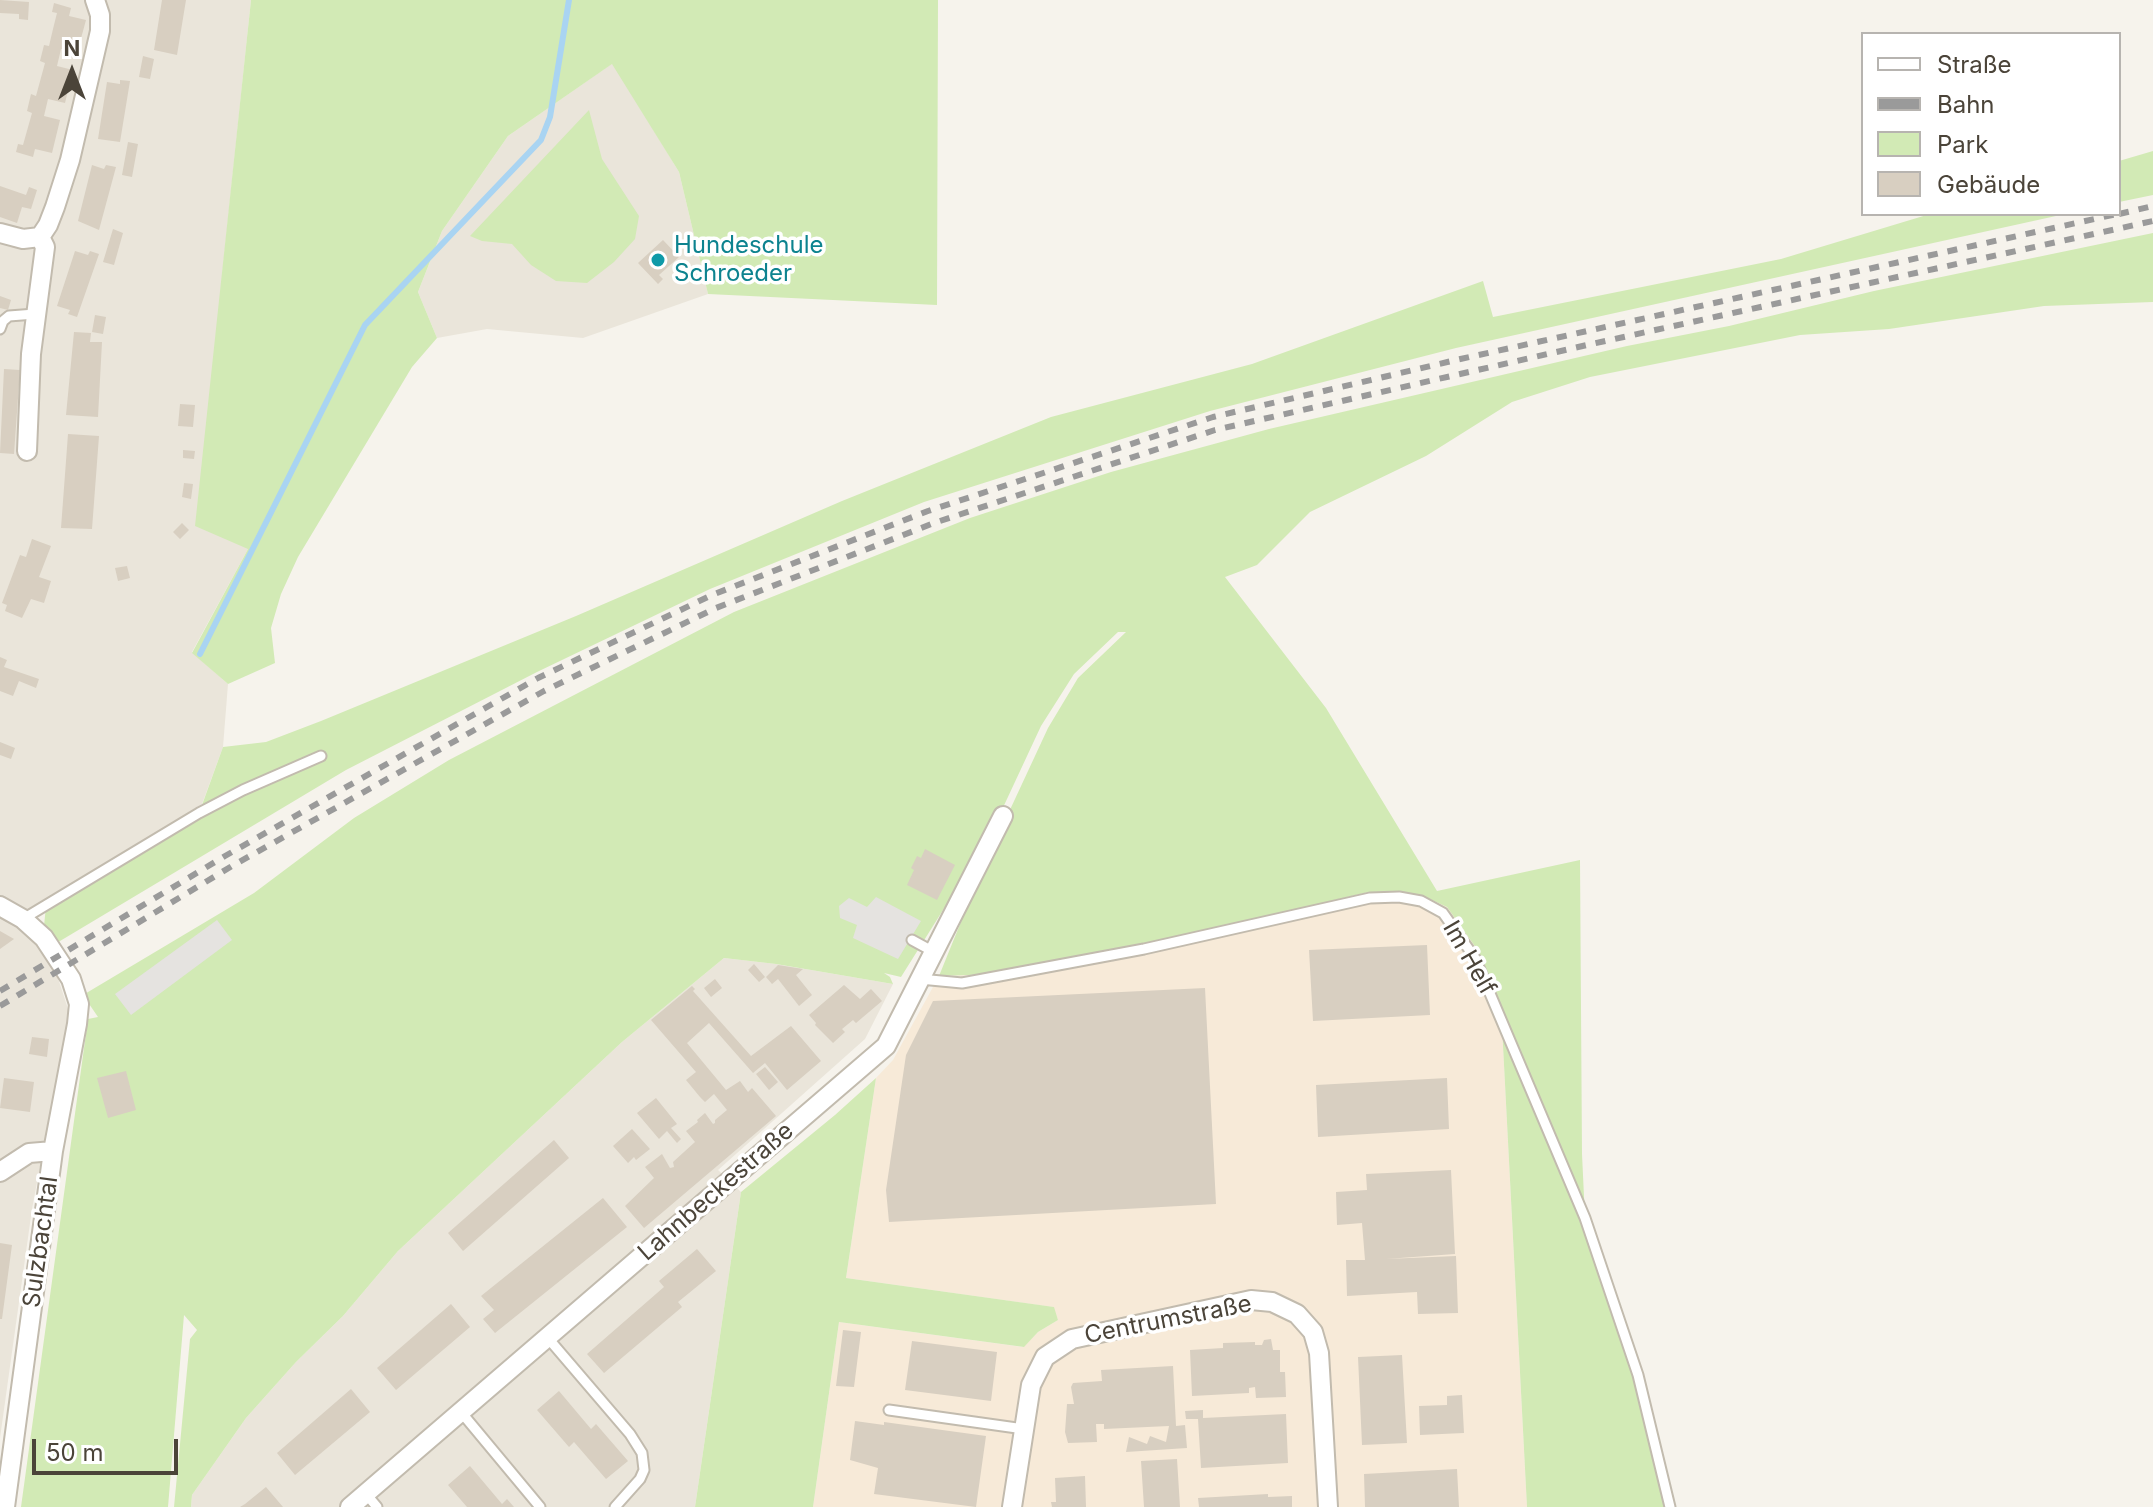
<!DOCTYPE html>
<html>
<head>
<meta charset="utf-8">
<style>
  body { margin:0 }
  #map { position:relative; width:2153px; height:1507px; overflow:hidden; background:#f6f3ec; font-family:Inter,sans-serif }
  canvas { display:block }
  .legend { position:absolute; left:1861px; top:32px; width:260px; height:184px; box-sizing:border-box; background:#fff; border:2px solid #b7b4b0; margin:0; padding:10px 14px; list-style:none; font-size:24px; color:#4b4439 }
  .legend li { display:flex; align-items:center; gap:16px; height:40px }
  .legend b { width:40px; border:2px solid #b7b4b0 }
  .north { position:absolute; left:32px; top:32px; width:80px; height:80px; -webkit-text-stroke:6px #fff; paint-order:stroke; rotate:0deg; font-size:22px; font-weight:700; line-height:32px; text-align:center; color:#4b4439 }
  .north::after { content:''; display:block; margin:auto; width:28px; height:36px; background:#4b4439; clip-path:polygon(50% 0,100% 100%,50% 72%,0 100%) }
  .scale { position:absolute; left:32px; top:1439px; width:146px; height:36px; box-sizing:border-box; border:4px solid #4b4439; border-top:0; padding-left:10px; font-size:24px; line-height:28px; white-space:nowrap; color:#4b4439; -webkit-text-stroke:6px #fff; paint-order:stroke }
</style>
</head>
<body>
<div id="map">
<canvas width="2153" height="1507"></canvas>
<ul class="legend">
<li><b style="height:10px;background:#fff"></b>Straße</li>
<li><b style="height:10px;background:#9a9a9a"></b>Bahn</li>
<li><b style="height:22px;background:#d2eab5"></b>Park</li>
<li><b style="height:22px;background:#d8cfc1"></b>Gebäude</li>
</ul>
<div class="north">N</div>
<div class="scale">50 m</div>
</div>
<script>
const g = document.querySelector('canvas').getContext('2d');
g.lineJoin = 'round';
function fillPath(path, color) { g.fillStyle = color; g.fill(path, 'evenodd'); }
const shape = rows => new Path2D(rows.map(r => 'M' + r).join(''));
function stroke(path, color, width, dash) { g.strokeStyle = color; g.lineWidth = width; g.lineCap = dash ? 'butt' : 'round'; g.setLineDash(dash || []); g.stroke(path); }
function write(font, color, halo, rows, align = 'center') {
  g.font = font + ' Inter,sans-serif'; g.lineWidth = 7; g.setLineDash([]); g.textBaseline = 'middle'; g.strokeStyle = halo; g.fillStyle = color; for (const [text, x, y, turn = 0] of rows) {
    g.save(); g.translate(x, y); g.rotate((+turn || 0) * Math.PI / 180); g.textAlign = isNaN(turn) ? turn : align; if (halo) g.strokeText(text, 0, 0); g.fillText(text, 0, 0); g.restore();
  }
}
fillPath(shape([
  [0,0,251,0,222,277,248,549,192,652,228,684,223,747,202,804,68,888,39,903,19,919,56,972,69,1012,32,1209,0,1438],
  [613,63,679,172,708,294,583,338,487,329,437,338,418,292,442,231,508,136],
  [724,958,776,964,893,984,865,1039,718,1170,741,1192,695,1507,191,1507,192,1495,246,1418,296,1362,343,1316,398,1251,622,1042]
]), '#eae5da');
fillPath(shape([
  [1369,892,1397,892,1421,895,1447,907,1479,952,1501,1007,1527,1507,813,1507,839,1322,1023,1347,1038,1332,1058,1320,1053,1307,846,1278,876,1078,893,1060,939,976,999,974,1147,944]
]), '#f7ead8');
fillPath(shape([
  [251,0,938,0,937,305,708,294,679,172,612,64,508,136,442,231,418,292,437,338,412,367,298,557,281,594,271,628,275,663,228,684,192,653,248,549,195,526],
  [589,110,602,159,639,216,635,239,614,262,587,283,556,281,531,265,512,244,482,241,470,236],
  [2153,151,2153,195,2119,202,2119,161],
  [1930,214,2065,214,1456,348,1210,411,924,502,710,589,537,672,346,770,55,944,44,926,46,906,202,817,202,805,223,747,266,742,321,721,576,616,842,501,1051,417,1252,364,1483,281,1493,317,1781,259],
  [2153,233,2153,302,2044,306,1889,329,1800,335,1590,377,1512,402,1426,456,1310,512,1257,565,1225,577,1326,708,1437,891,1580,860,1582,1154,1585,1218,1637,1376,1668,1507,1527,1507,1501,1007,1479,952,1447,907,1421,895,1397,892,1369,892,1147,944,999,974,939,976,982,870,1048,728,1078,678,1126,632,1118,632,1074,674,1041,726,1000,814,970,867,901,977,884,973,890,977,893,984,776,964,724,958,622,1042,398,1251,343,1316,296,1362,246,1418,192,1495,191,1507,174,1507,190,1339,197,1330,184,1315,168,1507,21,1507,88,1019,98,1017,83,995,254,893,354,818,449,760,734,612,970,518,1111,472,1269,429,1627,346,1729,326,1874,291],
  [876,1078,846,1278,1054,1307,1058,1320,1038,1332,1024,1347,839,1322,813,1507,695,1507,741,1192,835,1115]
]), '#d2eab5');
fillPath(shape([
  [876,897,921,921,898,959,853,938,857,925,840,918,839,906,849,898,867,907],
  [217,920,232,940,131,1015,115,994]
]), '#e5e3e0');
stroke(shape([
  [200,654,365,325,541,140,550,117,569,0]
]), '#a9d4f2', 6);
fillPath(shape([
  [0,0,29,2,28,20,19,19,19,14,0,13],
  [162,0,186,0,177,55,154,50],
  [54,3,71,8,69,16,86,20,77,53,61,49,57,66,73,70,65,103,48,99,44,116,60,120,52,153,35,149,33,157,16,152,18,144,23,145,32,113,27,111,31,94,36,96,45,63,40,61,44,45,49,46,53,29,57,13,52,12],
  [143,56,154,59,150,79,139,77],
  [120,80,130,81,120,142,98,139,107,82,120,84],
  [128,142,138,144,132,177,122,175],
  [92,165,104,169,106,165,116,167,99,230,78,221],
  [0,186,26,195,29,187,37,190,31,209,22,207,17,223,0,217],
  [113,229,123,233,114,265,103,262],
  [663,240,679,257,659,275,663,279,658,284,638,263],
  [75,251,88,255,90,251,99,254,77,317,68,314,70,310,57,306],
  [0,296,11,300,8,310,0,308],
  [95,315,106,317,103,334,92,332],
  [74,332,91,333,90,342,102,342,98,417,66,415],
  [4,369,20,370,14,454,0,453],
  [180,404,195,405,193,427,178,426],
  [68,434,99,436,92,529,61,528],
  [183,450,195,451,194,459,183,458],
  [184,483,193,484,191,499,182,497],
  [182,523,189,530,180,539,173,532],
  [32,539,51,546,39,577,51,581,44,603,31,599,22,618,5,611,7,605,2,603,20,555,26,557],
  [127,566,130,578,118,581,115,568],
  [0,657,7,660,4,667,39,679,36,688,19,681,13,696,0,691],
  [0,742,15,748,11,759,0,755],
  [925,849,955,865,937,900,907,885,914,870,911,868,917,856,921,858],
  [0,931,14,939,0,949],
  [1427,945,1430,1015,1313,1021,1309,950],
  [754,964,765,977,759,982,748,970],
  [778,965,803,969,796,975,812,995,799,1006,778,979,772,984,766,977],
  [715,979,722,988,711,997,704,988],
  [844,985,860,999,871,989,882,1001,856,1023,853,1020,842,1029,845,1032,833,1043,815,1025,816,1023,809,1015],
  [692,986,695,989,693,991,751,1056,791,1026,821,1061,787,1090,765,1063,753,1073,709,1023,687,1043,726,1090,740,1081,748,1092,752,1088,776,1116,644,1228,625,1206,654,1178,645,1167,662,1154,670,1168,674,1167,673,1162,695,1142,686,1131,698,1122,697,1120,705,1113,713,1124,715,1123,715,1120,727,1110,714,1094,705,1102,700,1097,686,1080,696,1072,651,1020],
  [1205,988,1216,1204,889,1222,886,1190,906,1055,933,1001],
  [32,1037,49,1039,47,1057,29,1054],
  [765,1067,778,1082,769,1090,756,1074],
  [126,1071,136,1110,108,1118,97,1078],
  [4,1078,34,1082,30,1112,0,1108],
  [1447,1078,1449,1129,1318,1137,1316,1085],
  [656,1098,677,1124,671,1128,681,1139,677,1143,667,1131,659,1139,637,1113],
  [632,1129,650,1149,636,1160,634,1157,628,1163,613,1146],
  [554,1140,569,1158,463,1251,448,1233],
  [1451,1170,1455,1254,1386,1259,1456,1256,1458,1313,1418,1314,1417,1292,1347,1296,1346,1260,1365,1260,1362,1223,1337,1225,1336,1192,1367,1190,1366,1174],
  [603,1198,627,1227,495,1333,483,1319,494,1310,481,1296],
  [0,1243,12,1245,2,1319,0,1319],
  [697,1249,716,1271,678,1302,682,1307,604,1373,587,1354,664,1287,659,1281],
  [451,1304,470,1327,396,1390,377,1368],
  [843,1330,861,1332,854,1387,836,1386],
  [1271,1339,1273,1350,1280,1350,1280,1372,1285,1372,1286,1397,1256,1398,1255,1387,1249,1388,1249,1393,1192,1396,1190,1350,1223,1348,1223,1343,1255,1342,1255,1345,1262,1345,1264,1340],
  [912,1341,997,1352,991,1401,905,1390],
  [1402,1355,1407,1443,1362,1445,1358,1357],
  [1173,1366,1176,1426,1185,1425,1187,1448,1126,1452,1129,1437,1147,1444,1150,1436,1166,1442,1169,1426,1104,1429,1104,1424,1096,1424,1097,1442,1068,1443,1065,1432,1067,1404,1074,1404,1071,1387,1073,1383,1102,1381,1101,1370],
  [351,1389,370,1412,295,1475,277,1453],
  [559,1391,591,1429,596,1424,628,1461,606,1479,574,1442,569,1447,537,1410],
  [1462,1395,1464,1433,1420,1435,1419,1406,1447,1405,1447,1396],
  [1203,1410,1203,1418,1286,1414,1288,1463,1201,1468,1198,1419,1186,1419,1185,1411],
  [855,1421,884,1425,884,1422,986,1436,976,1507,874,1494,878,1468,850,1460],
  [1177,1459,1180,1507,1144,1507,1141,1461],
  [470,1466,502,1504,507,1499,514,1507,467,1507,448,1485],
  [1457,1469,1459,1507,1365,1507,1364,1474],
  [1085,1476,1086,1507,1052,1507,1051,1502,1056,1502,1055,1478],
  [266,1487,283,1507,240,1507,245,1504],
  [1268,1494,1268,1497,1292,1496,1292,1507,1199,1507,1198,1498]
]), '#d8cfc1');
const service = shape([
  [0,329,3,321,9,316,35,314],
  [23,919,199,813,243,790,321,756],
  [912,940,934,952],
  [920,979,962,983,1144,949,1370,898,1399,897,1421,901,1443,913,1475,958,1585,1218,1638,1375,1670,1507],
  [547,1337,630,1434,642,1453,644,1470,640,1479,615,1507],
  [889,1410,1024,1429],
  [461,1412,540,1507],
  [366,1494,377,1507]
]);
const minor = shape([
  [0,233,23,239,40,237,48,225,55,207,70,160,100,31,100,15,95,0],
  [27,451,31,354,45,247,40,237],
  [0,906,23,919,44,938,71,979,79,1004,77,1024,53,1151,5,1507],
  [0,1172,29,1153,53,1151],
  [350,1507,886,1046,1003,816],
  [1012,1507,1031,1385,1045,1357,1072,1339,1251,1300,1272,1302,1297,1314,1313,1332,1319,1353,1328,1507]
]);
stroke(service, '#c2bbae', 13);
stroke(minor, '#c2bbae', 22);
stroke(service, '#fff', 9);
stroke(minor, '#fff', 18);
stroke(shape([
  [2119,214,2153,206],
  [0,991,225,856,538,678,712,595,928,511,1213,417,1456,360,2117,214],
  [0,1006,232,866,544,691,716,608,934,523,1215,430,1587,345,2153,221]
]), '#9a9a9a', 6, [10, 10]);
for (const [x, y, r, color] of [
  [658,260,8,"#0f9aa8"]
]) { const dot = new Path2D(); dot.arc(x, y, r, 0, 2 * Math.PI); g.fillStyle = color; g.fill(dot); stroke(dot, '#fff', 3); }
write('24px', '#0d838f', '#fff', [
  ["Hundeschule",674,246],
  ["Schroeder",674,274]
], 'left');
write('24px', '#4b4439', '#fff', [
  ["Im Helf",1469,958,60],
  ["Lahnbeckestraße",716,1192,-41],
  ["Sulzbachtal",41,1242,-82],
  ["Centrumstraße",1168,1320,-11]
]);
</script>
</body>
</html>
